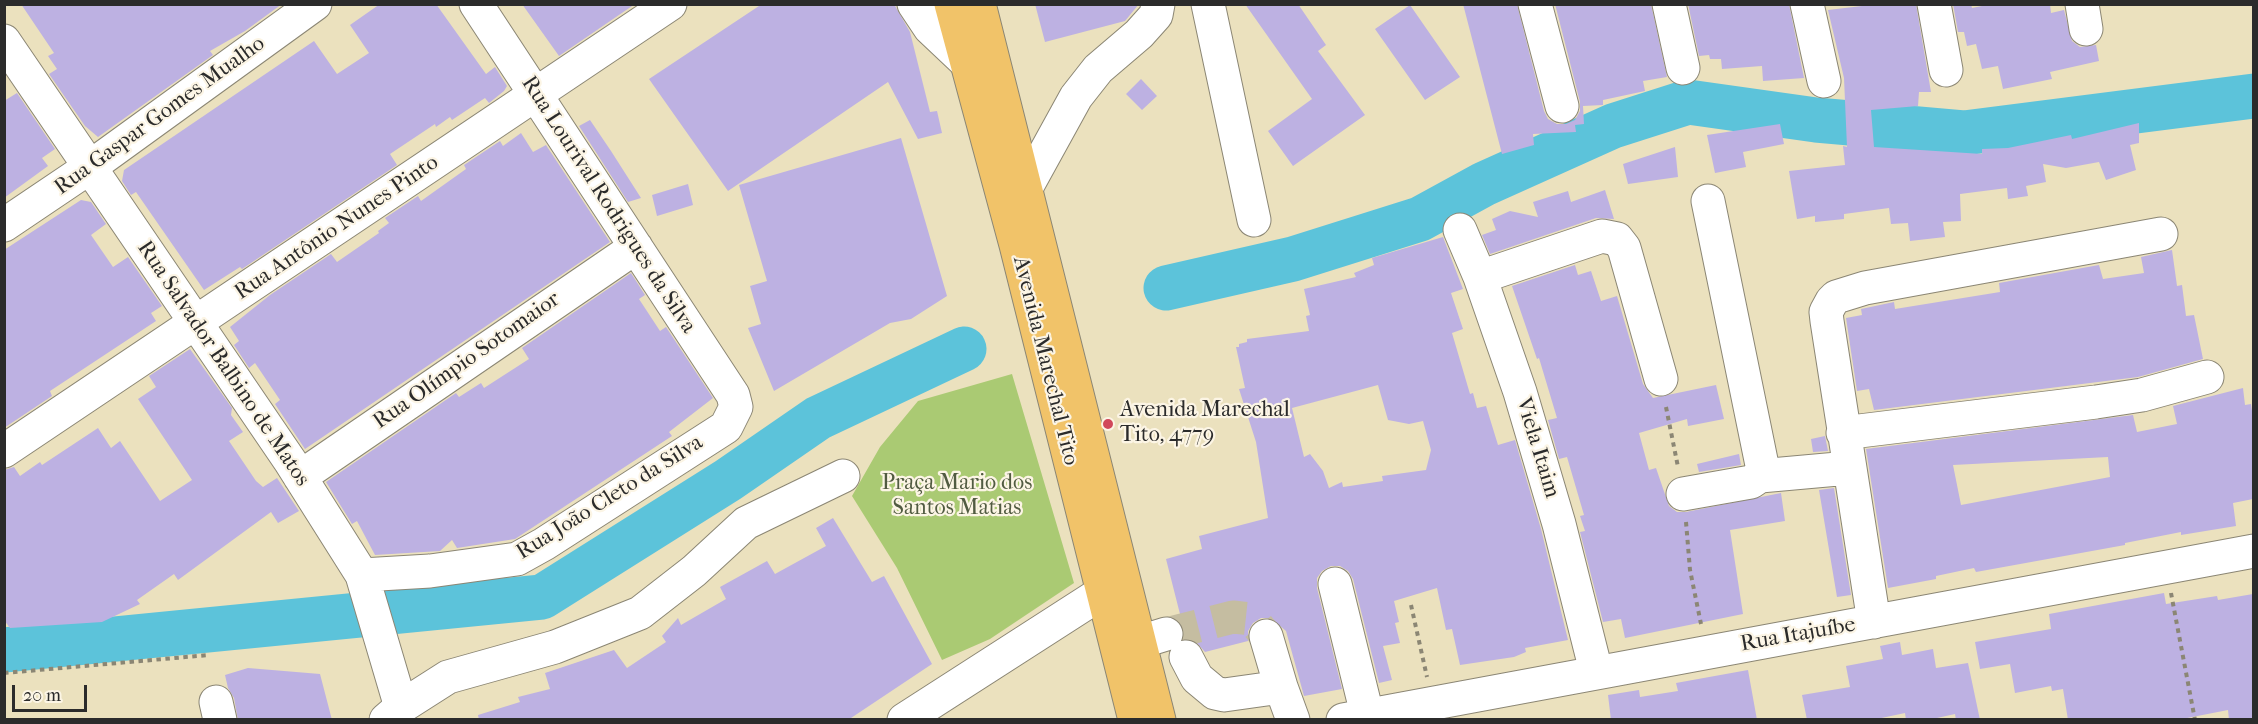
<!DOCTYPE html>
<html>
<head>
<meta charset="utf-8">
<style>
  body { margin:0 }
  #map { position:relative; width:2258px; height:724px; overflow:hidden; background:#ebe1be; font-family:"IM FELL French Canon",serif }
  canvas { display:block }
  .frame { position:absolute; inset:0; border:6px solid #2b2b2b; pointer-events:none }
  .scale { position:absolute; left:12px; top:685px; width:75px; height:27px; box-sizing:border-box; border:3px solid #2b2b2b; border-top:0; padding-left:8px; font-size:18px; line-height:21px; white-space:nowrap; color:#2b2b2b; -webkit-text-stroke:4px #fcf5e5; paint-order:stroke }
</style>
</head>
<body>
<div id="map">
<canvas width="2258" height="724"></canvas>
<div class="frame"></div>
<div class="scale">20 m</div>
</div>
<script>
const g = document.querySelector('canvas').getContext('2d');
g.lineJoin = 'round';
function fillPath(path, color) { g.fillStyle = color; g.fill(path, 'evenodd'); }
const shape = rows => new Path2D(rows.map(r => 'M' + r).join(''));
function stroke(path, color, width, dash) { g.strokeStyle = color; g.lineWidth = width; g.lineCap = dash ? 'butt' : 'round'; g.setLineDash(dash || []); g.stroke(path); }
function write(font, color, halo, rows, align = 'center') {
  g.font = font + ' "IM FELL French Canon",serif'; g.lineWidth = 4.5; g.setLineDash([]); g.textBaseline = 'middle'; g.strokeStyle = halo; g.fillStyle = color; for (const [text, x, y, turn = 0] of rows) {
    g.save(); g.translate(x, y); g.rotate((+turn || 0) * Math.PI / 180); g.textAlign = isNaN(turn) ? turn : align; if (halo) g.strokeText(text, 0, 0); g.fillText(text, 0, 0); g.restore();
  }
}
fillPath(shape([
  [1012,374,1074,583,990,639,942,660,897,568,852,496,880,447,918,401]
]), '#aaca73');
stroke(shape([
  [1166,288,1293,259,1420,219,1484,184,1613,126,1688,102,1816,120,1964,133,2254,96],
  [4,650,542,597,728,480,818,418,964,349]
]), '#5cc3da', 45);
fillPath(shape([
  [21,4,282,4,245,31,210,51,213,55,98,137,85,126,49,74,57,69,48,56,54,53],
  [380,4,436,4,486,74,495,67,507,86,504,91,489,103,485,98,452,120,450,117,436,127,435,124,390,154,397,165,242,269,240,267,204,290,136,192,131,195,122,181,124,170,314,41,337,74,369,53,350,25],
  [522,4,635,4,559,56],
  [762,4,894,4,910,32,930,112,937,111,942,133,918,139,888,82,728,191,649,79],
  [1035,4,1139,4,1125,21,1045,42],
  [1245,4,1298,4,1326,45,1318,51,1365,115,1293,166,1268,131,1312,99],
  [1463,4,1517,4,1544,111,1548,119,1557,124,1566,124,1575,120,1580,111,1580,102,1555,4,1651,4,1667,77,1643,81,1645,91,1603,100,1603,105,1583,106,1584,124,1575,125,1576,132,1533,134,1534,145,1502,154],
  [1688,4,1789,4,1804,78,1763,81,1762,66,1722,69,1721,59,1710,59,1709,55,1699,56],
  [1879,4,1916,4,1931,92,1919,92,1918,106,1871,110,1874,147,1982,154,1982,149,2008,148,2071,135,2072,139,2139,123,2139,143,2130,145,2136,170,2106,180,2099,162,2066,168,2043,164,2046,182,2026,186,2028,196,2008,199,2007,188,1960,194,1961,221,1943,222,1945,237,1910,241,1908,223,1891,224,1889,208,1844,214,1844,219,1815,222,1815,216,1797,219,1789,171,1845,165,1843,146,1847,147,1844,78,1828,10],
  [1953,4,1971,4,1972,8,1992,4,2050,4,2051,13,2064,10,2072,41,2080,47,2096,45,2099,61,2050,72,2052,79,2003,89,1998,66,1982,69,1976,44,1967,46,1964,32,1958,32],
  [1410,5,1460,77,1425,100,1375,29],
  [1141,79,1157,96,1142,110,1126,94],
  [17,93,55,149,42,158,48,166,4,198,4,101],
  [590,120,611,151,641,198,628,202,579,126],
  [1780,124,1784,144,1743,152,1746,167,1715,173,1707,135],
  [521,133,533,152,546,145,610,242,305,449,275,404,280,400,255,363,249,368,234,345,239,341,230,327,270,295,331,254,337,262,379,233,378,231,389,223,385,218,418,196,421,201,466,169,464,165,500,141,503,146],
  [901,138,947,296,911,319,890,323,774,391,748,328,761,324,750,286,767,281,739,185],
  [1675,147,1678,177,1628,184,1623,164],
  [688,184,693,205,657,216,652,195],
  [1605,190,1614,219,1596,218,1490,254,1482,235,1496,230,1492,219,1510,211,1538,217,1533,202,1568,191,1571,202],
  [81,200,91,202,106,224,91,235,113,267,128,257,162,306,151,313,156,321,50,391,52,396,4,428,4,250],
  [1443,237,1463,289,1451,293,1463,329,1452,333,1470,394,1473,393,1477,408,1486,406,1498,445,1515,440,1541,529,1568,640,1525,648,1526,652,1514,657,1460,665,1452,629,1446,630,1437,588,1394,601,1399,622,1395,623,1400,643,1383,646,1392,680,1379,683,1353,579,1348,571,1340,566,1331,566,1322,571,1317,578,1317,588,1342,689,1304,696,1286,631,1271,618,1261,618,1253,623,1248,631,1248,641,1205,652,1196,642,1184,639,1184,628,1177,619,1181,618,1166,559,1202,549,1199,536,1268,518,1256,442,1239,389,1245,388,1236,347,1239,347,1239,344,1247,342,1247,339,1309,331,1306,316,1310,315,1304,289,1356,277,1354,273,1374,265,1372,258],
  [1378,385,1388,420,1409,424,1423,421,1431,450,1426,470,1382,476,1383,481,1343,487,1342,482,1329,488,1323,471,1310,454,1304,457,1292,408],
  [2172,250,2177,286,2182,285,2186,316,2194,315,2203,359,2138,377,1874,410,1869,389,1857,391,1846,318,1862,315,1861,309,1894,302,1895,309,2000,292,1999,283,2099,265,2103,279,2144,273,2141,257],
  [1575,265,1578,275,1591,271,1601,301,1617,296,1643,384,1653,398,1716,385,1724,419,1688,426,1687,419,1639,433,1649,470,1656,468,1669,506,1677,512,1686,512,1781,493,1785,521,1730,530,1743,614,1625,638,1621,619,1603,622,1580,532,1585,531,1580,516,1584,515,1567,457,1559,459,1548,420,1557,418,1539,358,1537,359,1512,286],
  [631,273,645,295,639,299,660,331,666,327,713,398,669,432,672,436,515,539,457,548,452,540,440,551,375,555,357,521,352,524,326,482,456,393,459,397,481,383,484,388,529,359,522,348],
  [190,349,232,408,231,415,243,432,229,441,256,481,263,487,277,478,299,511,278,523,271,512,178,580,174,574,137,600,140,604,102,622,10,628,4,620,4,470,14,467,20,476,40,462,42,465,98,428,111,448,120,441,160,501,192,480,138,399,156,387,149,376],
  [2243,388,2245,405,2251,404,2253,418,2253,499,2233,503,2236,526,2181,535,2181,532,2125,543,2125,545,1976,572,1974,568,1936,576,1936,579,1888,588,1866,449,2133,415,2137,432,2177,424,2173,406],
  [2108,457,2110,477,1961,505,1953,465],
  [1825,436,1828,451,1813,452,1811,439],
  [1739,454,1741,465,1699,472,1697,464],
  [1834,488,1851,595,1837,597,1819,490],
  [833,518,872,582,884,576,932,664,848,720,479,720,478,715,520,702,518,697,550,689,545,673,614,650,627,668,666,642,662,636,678,618,681,625,726,599,720,587,767,561,775,574,826,546,816,528],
  [2164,593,2166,604,2217,596,2218,600,2253,594,2253,720,2229,720,2228,710,2177,720,2068,720,2063,689,2052,691,2051,686,2015,693,2010,664,1980,669,1975,642,2051,629,2049,614],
  [1900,642,1902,655,1933,649,1936,668,1968,663,1980,720,1956,720,1955,714,1928,720,1906,720,1905,713,1872,720,1807,720,1802,695,1850,687,1846,666,1883,659,1880,646],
  [248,668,320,674,332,720,238,720,234,698,228,688,225,675],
  [1748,670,1757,720,1611,720,1608,695,1639,690,1640,697,1678,691,1676,683]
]), '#bdb1e2');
stroke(shape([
  [1166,634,1233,617,1252,619,1266,636]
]), '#c5bda1', 33, [33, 16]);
const minor = shape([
  [914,4,930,28,966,62],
  [1208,4,1254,220],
  [1535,4,1562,106],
  [1669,4,1683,68],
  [1807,4,1824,81],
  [1934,4,1946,70],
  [2082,4,2086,29],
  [4,41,290,461,362,575,401,707],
  [1027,186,1076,97,1098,69,1139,34,1156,15,1158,4],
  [4,225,90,167,315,4],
  [1460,230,1480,277,1520,392,1559,524,1596,671],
  [1480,277,1602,236,1617,239,1624,248,1661,379],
  [1843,433,2096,402,2142,395,2207,377],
  [4,451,670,4],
  [1760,476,1849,468],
  [300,477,636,247],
  [1683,494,1751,482,1760,476,1763,470,1708,201],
  [362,575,430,571,517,559,544,544,726,427,736,407,733,395,476,4],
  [1335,584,1367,714],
  [1874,622,1827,321,1826,312,1832,301,1836,297,1865,288,2161,234],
  [1266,636,1281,687],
  [1140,642,1166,634],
  [1186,657,1197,678,1215,693,1224,695,1281,687,1293,720],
  [216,702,220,720],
  [386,720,401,707,448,677,555,647,640,613,694,571,746,523,843,476],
  [904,720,1103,592],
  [1343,720,2254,551]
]);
const major = shape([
  [951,4,1016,245,1135,720],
  [979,4,1159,720]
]);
stroke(minor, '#8b8674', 35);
stroke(major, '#8b8674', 35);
stroke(shape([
  [1666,407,1678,467],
  [1686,522,1690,570,1701,624],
  [2171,593,2195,720],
  [1411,605,1427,677],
  [4,673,209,655]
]), '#8b8674', 4, [4.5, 4.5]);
stroke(minor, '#fff', 33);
stroke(major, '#f1c369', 33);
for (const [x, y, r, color] of [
  [1108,424,6,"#d1495b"]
]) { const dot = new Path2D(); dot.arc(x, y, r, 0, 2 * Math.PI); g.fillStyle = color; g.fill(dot); stroke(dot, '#fcf5e5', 2); }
write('22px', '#2b2b2b', '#fcf5e5', [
  ["Rua Gaspar Gomes Mualho",160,116,-36],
  ["Rua Lourival Rodrigues da Silva",608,205,57],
  ["Rua Antônio Nunes Pinto",337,228,-34],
  ["Rua Olímpio Sotomaior",467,361,-35],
  ["Avenida Marechal Tito",1045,361,76],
  ["Rua Salvador Balbino de Matos",223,364,56],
  ["Viela Itaim",1537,448,73],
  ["Rua João Cleto da Silva",610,498,-32],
  ["Rua Itajuíbe",1798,635,-10]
]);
write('22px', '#2b2b2b', '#fcf5e5', [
  ["Avenida Marechal",1120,411],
  ["Tito, 4779",1120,436]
], 'left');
write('22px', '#515b41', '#fcf5e5', [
  ["Praça Mario dos",957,484],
  ["Santos Matias",957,509]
]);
</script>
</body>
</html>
